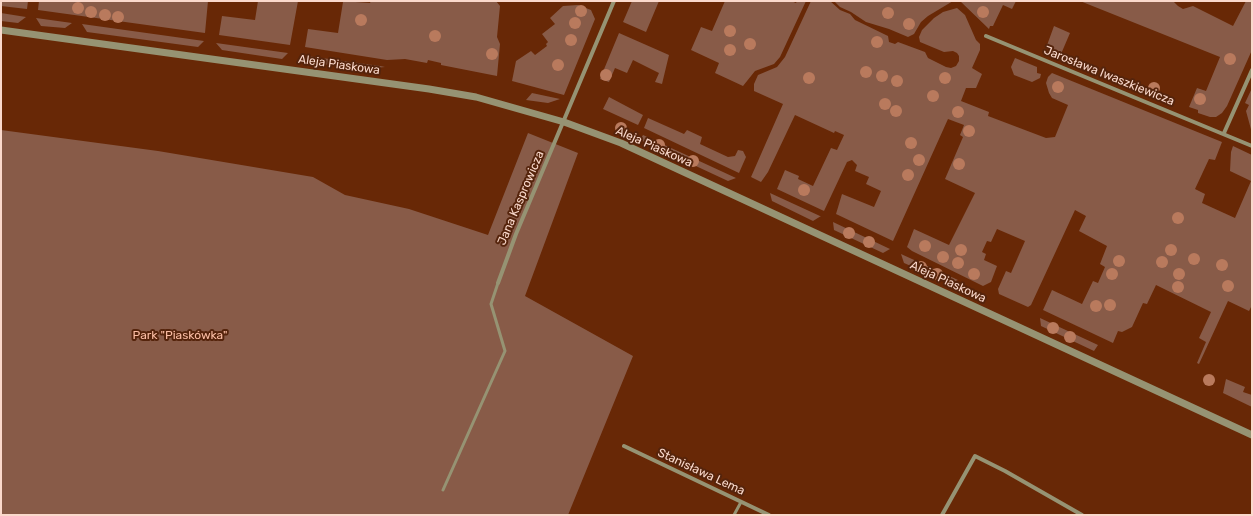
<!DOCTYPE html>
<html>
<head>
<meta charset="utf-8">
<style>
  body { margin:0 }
  #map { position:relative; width:1253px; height:516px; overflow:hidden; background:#682806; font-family:Rubik,sans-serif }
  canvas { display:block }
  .frame { position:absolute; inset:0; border:2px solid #fad9cc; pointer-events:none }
</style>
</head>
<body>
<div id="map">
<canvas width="1253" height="516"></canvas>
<div class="frame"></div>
</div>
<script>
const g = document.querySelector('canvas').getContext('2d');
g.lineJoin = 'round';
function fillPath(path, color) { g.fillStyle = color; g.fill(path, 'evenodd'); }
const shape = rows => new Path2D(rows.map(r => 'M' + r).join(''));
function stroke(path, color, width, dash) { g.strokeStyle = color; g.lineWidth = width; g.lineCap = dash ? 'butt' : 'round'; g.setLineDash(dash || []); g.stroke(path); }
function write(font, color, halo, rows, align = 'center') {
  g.font = font + ' Rubik,sans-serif'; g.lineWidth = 4; g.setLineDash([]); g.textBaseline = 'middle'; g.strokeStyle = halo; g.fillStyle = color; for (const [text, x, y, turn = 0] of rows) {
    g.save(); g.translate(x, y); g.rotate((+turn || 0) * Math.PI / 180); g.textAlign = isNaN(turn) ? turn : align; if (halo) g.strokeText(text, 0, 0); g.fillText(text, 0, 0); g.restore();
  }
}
fillPath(shape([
  [1,1,28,1,27,9,1,6],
  [39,1,208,1,205,33,38,10],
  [258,1,298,1,290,45,219,35,222,16,255,20],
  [341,1,370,3,371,1,496,1,500,6,497,37,500,44,497,76,441,65,441,63,428,60,427,63,405,59,387,60,305,47,308,29,338,33,343,2],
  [632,1,659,1,646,32,623,22],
  [725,1,791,1,796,3,797,1,806,1,780,57,774,64,755,71,743,86,715,73,719,63,691,50,701,27,712,31],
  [811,1,830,1,840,10,850,14,855,20,888,36,889,42,895,44,898,42,925,52,928,58,946,67,951,68,956,66,959,61,959,56,957,53,953,51,944,52,920,42,919,37,922,30,934,18,943,12,957,8,965,15,976,40,980,44,980,50,972,68,982,74,976,88,966,88,961,101,989,112,988,116,1046,138,1055,137,1068,105,1052,98,1049,93,1046,83,1048,77,1052,73,1222,142,1215,160,1209,159,1195,189,1205,194,1202,203,1235,218,1251,181,1230,171,1231,152,1233,146,1252,155,1252,305,1249,311,1228,301,1199,364,1197,363,1206,342,1199,338,1211,312,1156,285,1147,304,1143,303,1132,327,1122,332,1118,331,1113,343,1043,310,1052,290,1082,304,1093,281,1098,283,1105,267,1100,264,1107,246,1079,231,1086,216,1075,210,1031,305,1028,307,999,294,998,289,1006,271,1011,273,1025,241,997,229,991,242,987,241,982,252,986,254,984,260,997,266,991,282,983,286,912,251,907,247,914,229,949,245,975,193,945,179,963,137,960,135,964,125,948,119,893,241,836,214,842,194,874,207,881,191,866,184,869,177,855,171,857,165,852,160,847,162,824,211,777,189,785,170,799,176,798,179,813,186,831,148,837,150,844,135,835,131,834,133,795,115,768,172,761,182,751,177,783,104,754,91,754,84,758,75,777,67,785,57],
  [834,1,953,1,928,16,921,22,914,34,908,37,889,29,866,22,851,12,840,7],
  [960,1,1016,1,1012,9,1003,5,993,26,990,26,989,29],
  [1080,1,1173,1,1178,6,1183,9,1193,6,1233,26,1246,1,1252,1,1252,50,1227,106,1222,113,1216,117,1210,117,1198,113,1198,110,1189,107,1197,88,1206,91,1220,57],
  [578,5,591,10,595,19,564,95,512,81,516,61,531,51,535,55,547,46,546,44,548,42,542,34,555,24,550,18,563,6],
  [1,13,26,17,18,23,1,21],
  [36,18,72,23,65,28,41,26],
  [82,24,204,41,198,47,87,32],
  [1054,26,1070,33,1061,54,1046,48],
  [619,33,669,55,662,84,655,82,659,73,633,60,627,73,615,68,609,82,600,79],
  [216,43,288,53,282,59,222,50],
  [300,55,380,66,385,67,364,69,304,62],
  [1015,58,1037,67,1037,73,1041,74,1040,78,1032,82,1014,75,1011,67],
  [1252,88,1252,133,1246,111,1249,105,1245,103],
  [532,93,560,99,548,103,526,100],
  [609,97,643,115,638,125,603,109],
  [648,118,684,134,687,130,702,137,700,144,728,157,735,156,738,150,743,151,746,157,739,173,644,128],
  [1,130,158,151,313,177,345,195,409,209,488,235,528,133,578,153,525,296,633,356,568,515,1,515],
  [643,135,736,178,728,181,640,140],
  [770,193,820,216,821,216,813,221,772,201],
  [833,222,890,249,883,253,834,230],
  [901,254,958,280,950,283,904,263],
  [1040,318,1098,345,1094,351,1041,326],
  [1226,379,1245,387,1243,392,1252,395,1252,407,1223,393]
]), '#885b48');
stroke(shape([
  [443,490,505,351,491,304,498,283],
  [734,515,741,502]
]), '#969373', 3);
stroke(shape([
  [986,36,1252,146],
  [1224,133,1252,70],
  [498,283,516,234,614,1],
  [624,446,769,515],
  [942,515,975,456,1005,471,1082,515]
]), '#969373', 4);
stroke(shape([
  [1,30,429,89,476,97,564,122,621,143,1252,435]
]), '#969373', 7);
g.fillStyle = '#b97a5d';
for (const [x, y] of [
  [78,8],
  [581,11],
  [91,12],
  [983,12],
  [888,13],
  [105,15],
  [118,17],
  [361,20],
  [575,23],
  [909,24],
  [730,31],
  [435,36],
  [571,40],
  [877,42],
  [750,44],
  [730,50],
  [492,54],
  [1230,59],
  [558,65],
  [866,72],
  [606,75],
  [882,76],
  [809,78],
  [945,78],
  [897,81],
  [1058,87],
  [1154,88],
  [933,96],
  [1200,99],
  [885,104],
  [896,111],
  [958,112],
  [621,128],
  [969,131],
  [911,143],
  [659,145],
  [919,160],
  [693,161],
  [959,164],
  [908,175],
  [804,190],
  [1178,218],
  [849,233],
  [869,242],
  [925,246],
  [961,250],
  [1171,250],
  [943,257],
  [1194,259],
  [1119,261],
  [1162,262],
  [958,263],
  [1222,265],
  [921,267],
  [937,274],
  [974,274],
  [1112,274],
  [1179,274],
  [1228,286],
  [1178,287],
  [1110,305],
  [1096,306],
  [1053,328],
  [1070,337],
  [1209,380]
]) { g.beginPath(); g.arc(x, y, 6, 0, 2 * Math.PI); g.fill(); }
write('12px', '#fad9cc', '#55240c', [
  ["Aleja Piaskowa",339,65,8],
  ["Jarosława Iwaszkiewicza",1109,76,22],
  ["Aleja Piaskowa",654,147,24],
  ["Jana Kasprowicza",521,198,-67],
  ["Aleja Piaskowa",948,282,25],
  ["Stanisława Lema",701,472,25]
]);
write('12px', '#fbbda4', '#55240c', [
  ["Park \"Piaskówka\"",180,336]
]);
</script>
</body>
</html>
